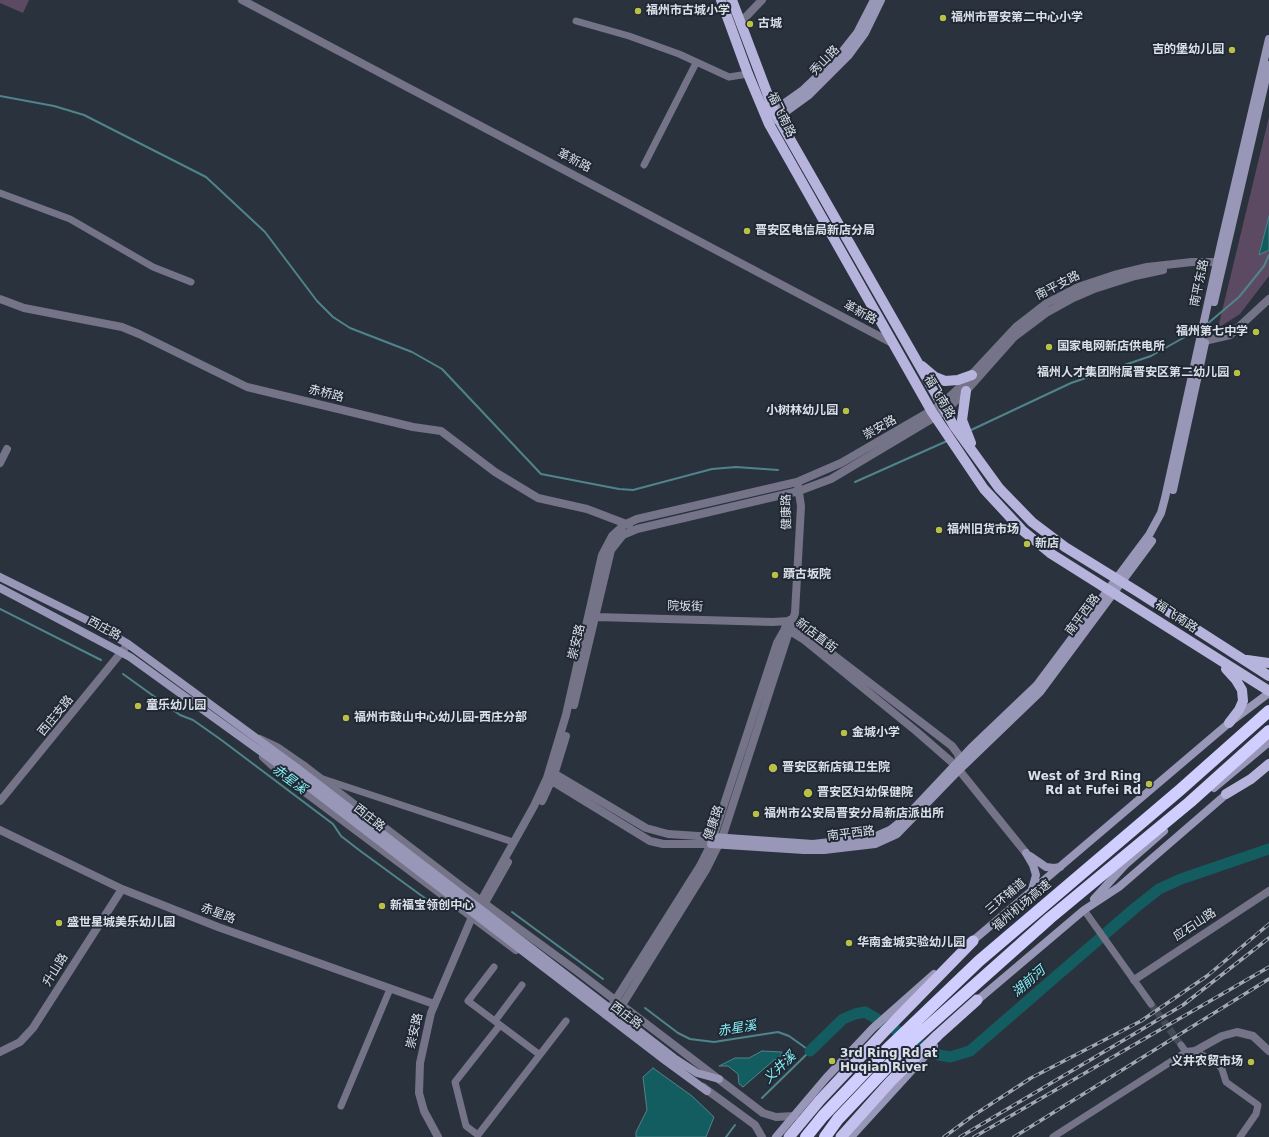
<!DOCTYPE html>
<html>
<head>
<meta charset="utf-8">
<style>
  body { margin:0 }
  canvas { display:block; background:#2a323e }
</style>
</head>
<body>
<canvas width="1269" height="1137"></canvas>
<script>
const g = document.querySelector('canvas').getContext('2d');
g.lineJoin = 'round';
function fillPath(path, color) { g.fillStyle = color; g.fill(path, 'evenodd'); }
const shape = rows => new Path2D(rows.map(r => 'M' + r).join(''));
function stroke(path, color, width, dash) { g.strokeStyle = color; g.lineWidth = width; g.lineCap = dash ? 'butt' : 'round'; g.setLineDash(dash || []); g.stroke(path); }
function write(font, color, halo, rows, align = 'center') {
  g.font = font + ' "DejaVu Sans","Noto Sans SC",sans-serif'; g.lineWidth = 4; g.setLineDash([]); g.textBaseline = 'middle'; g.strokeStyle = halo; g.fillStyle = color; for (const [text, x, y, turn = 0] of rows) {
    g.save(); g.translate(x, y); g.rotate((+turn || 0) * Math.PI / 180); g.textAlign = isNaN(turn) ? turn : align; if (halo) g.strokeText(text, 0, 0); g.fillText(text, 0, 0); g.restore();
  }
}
fillPath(shape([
  [0,0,29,0,23,13,0,3],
  [1269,117,1269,216,1259,254,1269,250,1269,276,1240,314,1218,328]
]), '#5c4a63');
const water = shape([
  [1269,216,1269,250,1259,255,1269,216],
  [762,1051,782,1052,779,1059,774,1060,743,1087,739,1084,738,1074,728,1066,719,1066,735,1058,749,1058,762,1051],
  [653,1068,692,1096,714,1117,706,1137,636,1137,636,1132,647,1110,643,1077,653,1068]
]);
fillPath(water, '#135d61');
stroke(water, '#4f848a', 1);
stroke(shape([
  [0,96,54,106,84,115,206,177,265,232,317,301,333,317,350,328,412,352,442,369,541,474,619,489,633,490,712,469,736,467,778,470],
  [1206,325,1239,297,1264,266,1269,255],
  [969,431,1071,383,1151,356,1199,329],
  [855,482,947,441],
  [0,609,101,660],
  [123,674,180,715,193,720,220,739,333,824,341,836,359,850,437,907],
  [512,912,603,979],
  [645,1008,678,1033,690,1039,714,1042,778,1032,789,1036,810,1051,762,1098],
  [726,1137,735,1125]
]), '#4f848a', 2);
stroke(shape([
  [810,1051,843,1019,855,1014,865,1012,939,1055,950,1057,970,1051,1135,908,1159,889,1181,879,1269,849]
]), '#135d61', 11);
stroke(shape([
  [1151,1004,1181,1045]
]), '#444c58', 7, [7, 3.5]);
stroke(shape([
  [576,21,629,36,679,54,729,77,748,74],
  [644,165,696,63],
  [0,193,70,219,153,267,191,282],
  [323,779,513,842],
  [1084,910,1151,1004],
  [494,967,468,1001,540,1055],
  [495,1021,522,985],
  [500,1025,455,1082,466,1126,478,1135,566,1021],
  [1195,1051,1218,1064,1222,1069,1226,1082,1258,1105,1256,1114,1240,1137],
  [341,1106,390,989],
  [1053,1137,1186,1052,1181,1045]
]), '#747387', 7);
stroke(shape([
  [242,0,894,344],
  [740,23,762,0],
  [0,299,24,308,122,327,139,334,247,387,413,427,441,431,495,472,538,498,587,509,629,525],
  [1200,342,1230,335,1269,299],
  [0,463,7,449],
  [596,617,773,622,789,621,952,746,958,754,960,765],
  [785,628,803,639,916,731,955,765,1026,853],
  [574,705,611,550,623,535,637,529,799,491,831,479,945,411,966,391,1014,337,1046,313,1073,298,1094,289,1135,276,1163,270],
  [260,739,277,747,303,765,462,887,577,971,763,1113,776,1117,794,1116],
  [263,757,286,778,516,950],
  [550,771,646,828,668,834,713,837],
  [547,778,650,841,663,844,711,844],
  [0,801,128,644],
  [542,801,554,775,566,736],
  [0,830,122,889,218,927,434,1004],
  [486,901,508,862],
  [1134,980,1269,891],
  [619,1010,706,870,722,838,795,613,801,506,798,486],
  [606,1015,700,866,711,844,777,643,790,620],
  [0,1052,20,1042,33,1028,122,889],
  [1186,1052,1195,1051,1222,1036,1237,1032,1253,1036,1269,1051],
  [703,1087,755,1125,762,1137],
  [438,1137,424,1111,419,1093,420,1063,431,1013,472,917,534,806,547,778,566,715,602,555,612,536,624,525,637,519,797,482,841,463,941,405,960,387,1016,327,1047,303,1078,287,1114,275,1147,267,1192,262,1223,262]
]), '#747387', 8);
stroke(shape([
  [769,114,803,90,838,57,857,33,874,0],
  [773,121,809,95,848,56,865,33,881,0],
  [1214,302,1269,65],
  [1173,490,1205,343],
  [0,577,89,621,128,644,297,768],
  [0,588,130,657,292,774],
  [1214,788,1269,742],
  [713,837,813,844,874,837,890,830,905,818,971,748,1037,685,1149,535,1161,513,1165,498,1221,244,1269,39],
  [711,844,804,850,824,850,875,844,897,834,959,770,1040,692,1152,541],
  [1026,853,1033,865,1036,875,1032,889],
  [1030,856,1046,867,1054,868,1060,867],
  [1094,899,1125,865,1164,831],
  [969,944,1229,723,1269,693],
  [973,1004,1084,910,1119,887,1230,791],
  [776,1137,826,1078,873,1028,934,974],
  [851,1137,934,1046]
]), '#9997b7', 8);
stroke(shape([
  [721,0,748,74,769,124,932,412,984,489,1022,530,1050,553,1269,691],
  [732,0,774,111,954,426,999,488,1032,522,1065,547,1138,592,1269,676],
  [922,366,935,377,945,381,958,380,972,375],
  [966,391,962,420,971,443],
  [1247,660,1269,663],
  [1226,669,1236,680,1242,690,1243,701,1239,710,1229,723],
  [1226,794,1251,779,1269,764]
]), '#b6b4dd', 10);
stroke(shape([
  [789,1137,820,1100,885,1031,973,941],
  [841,1137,891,1081,938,1035,977,1000]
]), '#c3c0ee', 11);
stroke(shape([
  [806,1137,823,1116,883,1053,979,961,1180,790,1269,711],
  [825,1137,838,1119,913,1040,1050,918,1190,802,1269,731]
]), '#d0cdff', 12);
const rail = shape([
  [944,1137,974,1115,1031,1078,1141,1021,1207,976,1269,924],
  [960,1137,1183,1005,1269,938],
  [974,1137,1269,967],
  [1014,1137,1269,979]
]);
stroke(rail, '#a2a9b2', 3.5);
stroke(rail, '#202834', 2, [6]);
stroke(shape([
  [297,768,674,1058,697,1073,719,1079],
  [292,774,666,1061,707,1091]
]), '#9997b7', 8);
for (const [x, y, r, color] of [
  [638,11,4,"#b9c046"],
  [943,18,4,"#b9c046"],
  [750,24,4,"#b9c046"],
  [1232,50,4,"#b9c046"],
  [747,231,4,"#b9c046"],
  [1256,332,4,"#b9c046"],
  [1049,347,4,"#b9c046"],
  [1237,373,4,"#b9c046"],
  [846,411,4,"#b9c046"],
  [939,530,4,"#b9c046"],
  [1027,544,4,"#b9c046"],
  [775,575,4,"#b9c046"],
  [138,706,4,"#b9c046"],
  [346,718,4,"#b9c046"],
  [844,733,4,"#b9c046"],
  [773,768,5,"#b9c046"],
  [1149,784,4,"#b9c046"],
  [808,793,5,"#b9c046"],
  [756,814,4,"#b9c046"],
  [382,906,4,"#b9c046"],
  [59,923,4,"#b9c046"],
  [849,943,4,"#b9c046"],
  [832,1061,4,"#b9c046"],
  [1251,1062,4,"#b9c046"]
]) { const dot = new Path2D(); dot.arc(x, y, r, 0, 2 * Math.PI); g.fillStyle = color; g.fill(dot); stroke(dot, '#202834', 1.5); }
write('bold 12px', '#dae0e8', '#202834', [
  ["福州市古城小学",646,11],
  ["福州市晋安第二中心小学",951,18],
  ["古城",758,24],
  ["吉的堡幼儿园",1224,50,"right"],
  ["晋安区电信局新店分局",755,231],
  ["福州第七中学",1248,332,"right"],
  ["国家电网新店供电所",1057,347],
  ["福州人才集团附属晋安区第二幼儿园",1229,373,"right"],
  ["小树林幼儿园",838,411,"right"],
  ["福州旧货市场",947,530],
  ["新店",1035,544],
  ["蹟古坂院",783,575],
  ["童乐幼儿园",146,706],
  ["福州市鼓山中心幼儿园-西庄分部",354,718],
  ["金城小学",852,733],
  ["晋安区新店镇卫生院",782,768],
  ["West of 3rd Ring",1141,777,"right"],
  ["Rd at Fufei Rd",1141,791,"right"],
  ["晋安区妇幼保健院",817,793],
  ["福州市公安局晋安分局新店派出所",764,814],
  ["新福宝领创中心",390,906],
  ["盛世星城美乐幼儿园",67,923],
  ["华南金城实验幼儿园",857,943],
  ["3rd Ring Rd at",840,1054],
  ["Huqian River",840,1068],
  ["义井农贸市场",1243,1062,"right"]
], 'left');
write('12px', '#dae0e8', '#202834', [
  ["秀山路",825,61,-46],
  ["福飞南路",781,115,64],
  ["革新路",574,161,27],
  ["南平东路",1200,283,-78],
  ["南平支路",1058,286,-27],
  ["革新路",860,313,28],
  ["赤桥路",326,394,14],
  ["福飞南路",939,397,59],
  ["崇安路",880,428,-29],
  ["健康路",787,512,-91],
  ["院坂街",685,607,2],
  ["南平西路",1083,615,-53],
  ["福飞南路",1176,617,33],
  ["西庄路",104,629,28],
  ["新店直街",816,636,37],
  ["崇安路",577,642,-76],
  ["西庄支路",56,716,-51],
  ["西庄路",369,818,38],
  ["健康路",714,823,-71],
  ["南平西路",851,834,-7],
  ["三环辅道",1006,897,-40],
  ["福州机场高速",1022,906,-40],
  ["赤星路",218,914,21],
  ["应石山路",1195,925,-33],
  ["升山路",56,970,-58],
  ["西庄路",626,1016,37],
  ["崇安路",415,1031,-77]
]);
write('italic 13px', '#86f0f6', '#202834', [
  ["赤星溪",289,780,37],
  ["湖前河",1029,982,-41],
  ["赤星溪",737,1029,-9],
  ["义井溪",780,1068,-44]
]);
</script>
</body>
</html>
